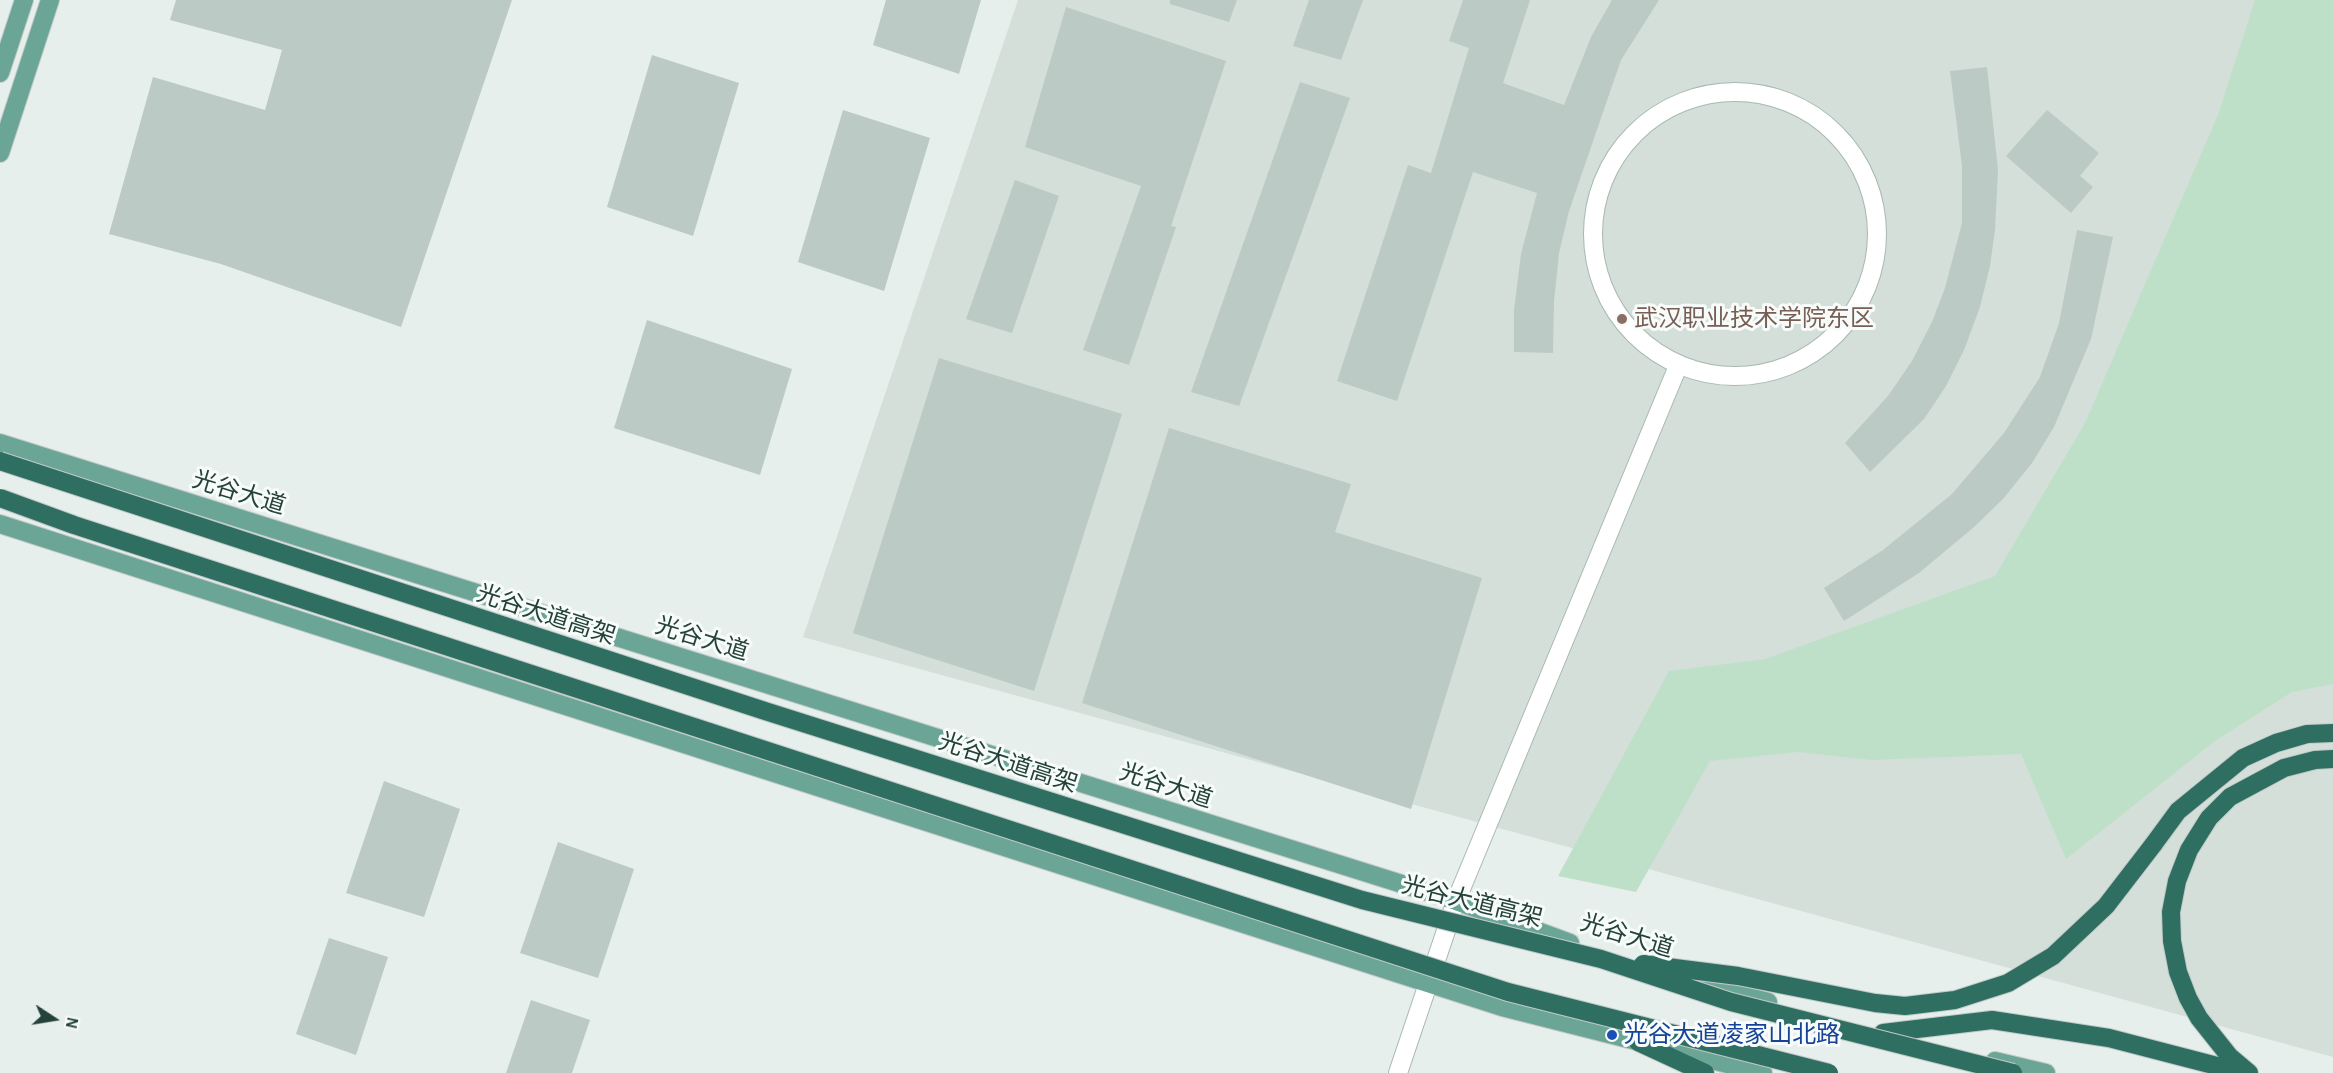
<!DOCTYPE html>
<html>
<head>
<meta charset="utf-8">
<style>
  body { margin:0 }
  #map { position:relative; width:2333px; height:1073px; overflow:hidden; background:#e6efeb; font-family:"Alegreya Sans",sans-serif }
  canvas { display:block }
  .north { position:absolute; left:24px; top:989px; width:60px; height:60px; -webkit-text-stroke:4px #f7fbf9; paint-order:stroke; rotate:102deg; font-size:16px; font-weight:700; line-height:24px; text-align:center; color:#24423a }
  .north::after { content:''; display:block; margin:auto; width:21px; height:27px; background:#24423a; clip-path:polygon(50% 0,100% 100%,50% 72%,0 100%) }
</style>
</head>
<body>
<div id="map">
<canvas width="2333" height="1073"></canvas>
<div class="north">N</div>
</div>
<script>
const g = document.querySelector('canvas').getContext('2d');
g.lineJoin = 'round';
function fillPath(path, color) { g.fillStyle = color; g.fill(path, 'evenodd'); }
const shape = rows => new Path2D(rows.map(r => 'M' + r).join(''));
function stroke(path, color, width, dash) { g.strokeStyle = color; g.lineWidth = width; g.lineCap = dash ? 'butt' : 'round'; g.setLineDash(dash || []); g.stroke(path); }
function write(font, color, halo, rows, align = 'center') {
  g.font = font + ' "Alegreya Sans","Noto Sans SC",sans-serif'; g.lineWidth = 6; g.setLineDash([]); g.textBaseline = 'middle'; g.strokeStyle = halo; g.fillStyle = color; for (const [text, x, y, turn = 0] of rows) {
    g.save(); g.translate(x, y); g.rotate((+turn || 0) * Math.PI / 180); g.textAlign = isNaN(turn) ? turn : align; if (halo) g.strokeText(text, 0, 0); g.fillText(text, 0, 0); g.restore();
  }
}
fillPath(shape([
  [1018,0,2333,0,2333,1057,803,637]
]), '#d4dfda');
fillPath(shape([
  [2255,0,2333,0,2333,684,2292,692,2215,741,2066,859,2021,754,1872,760,1798,752,1710,761,1636,892,1558,876,1669,671,1765,659,1995,576,2085,423,2218,115]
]), '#bfe0c8');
fillPath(shape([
  [176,0,512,0,401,327,221,264,109,234,153,77,265,110,282,50,170,20],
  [886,0,981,0,959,74,873,45],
  [1170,0,1237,0,1229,22,1170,4],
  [1309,0,1363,0,1341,60,1293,46],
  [1463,0,1530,0,1503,83,1564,105,1591,37,1612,0,1659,0,1621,60,1569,211,1559,253,1554,302,1553,353,1514,352,1514,310,1521,254,1537,193,1473,172,1397,401,1337,381,1408,165,1431,173,1469,48,1449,41],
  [1066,7,1226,61,1171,226,1176,227,1129,365,1083,350,1141,186,1025,147],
  [652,55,739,83,693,236,607,207],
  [1987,67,1998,170,1995,230,1990,266,1980,307,1964,350,1946,386,1924,419,1870,472,1845,443,1888,396,1912,361,1932,322,1945,288,1962,223,1962,166,1950,71],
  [1300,82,1350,98,1239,406,1191,392],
  [843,110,930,138,884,291,798,262],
  [2047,110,2099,153,2080,176,2093,187,2071,213,2006,156],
  [1015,180,1059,196,1012,333,966,319],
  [2077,230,2113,237,2091,339,2054,427,2032,463,2003,499,1974,527,1919,573,1844,621,1824,588,1883,550,1952,494,2004,433,2040,377,2059,323],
  [647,320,792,369,760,475,614,428],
  [939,358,1122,414,1034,691,853,633],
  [1169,428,1351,484,1335,532,1482,578,1411,809,1082,703],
  [384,781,460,809,424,917,346,893],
  [558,842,634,869,598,978,520,953],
  [329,938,388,957,356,1055,296,1034],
  [531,1000,590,1020,572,1073,506,1073]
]), '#bbcac4');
const minor = shape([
  '1593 234a142 142 0 1 1 284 0a142 142 0 1 1-284 0Z',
  [1398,1073,1456,901,1678,366]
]);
const major = shape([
  [0,73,24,0],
  [0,153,50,0],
  [0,443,1456,901,1570,943],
  [0,524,1502,1007,1763,1073],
  [1708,986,1768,1002],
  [1995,1061,2046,1073]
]);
const highway = shape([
  [2153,845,2178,811,2243,758,2276,743,2307,734,2333,733],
  [1883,1033,1992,1020,2109,1038,2244,1073],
  [1638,1042,1705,1073],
  [2249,1073,2230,1057,2199,1018,2188,998,2178,972,2172,941,2171,912,2177,881,2189,850,2209,818,2230,797,2284,768,2315,760,2333,759]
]);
stroke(minor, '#a8b8b2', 20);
stroke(major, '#c2cac8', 20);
stroke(highway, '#c2cac8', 20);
stroke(minor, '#fff', 18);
stroke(major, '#6aa596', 18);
stroke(highway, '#2f6f62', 18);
const highwayBridge = shape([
  [0,461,765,711,1362,900,1601,959,1731,1002,2013,1073],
  [0,498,74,525,1508,992,1829,1073],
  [1643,964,1738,976,1875,1003,1905,1006,1955,1000,2008,983,2053,956,2106,906,2153,845]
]);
stroke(highwayBridge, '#c2cac8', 20, []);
stroke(highwayBridge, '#2f6f62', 18);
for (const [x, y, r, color] of [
  [1622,319,6,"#8d6e63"],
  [1612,1035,6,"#1a4fb4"]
]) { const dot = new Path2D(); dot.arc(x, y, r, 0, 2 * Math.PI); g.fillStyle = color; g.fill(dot); stroke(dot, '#f7fbf9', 2); }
write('24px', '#785e54', '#f7fbf9', [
  ["武汉职业技术学院东区",1634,319]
], 'left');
write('24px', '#24423a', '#f7fbf9', [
  ["光谷大道",239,493,17],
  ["光谷大道高架",546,615,18],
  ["光谷大道",702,639,17],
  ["光谷大道高架",1008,763,18],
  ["光谷大道",1166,786,18],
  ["光谷大道高架",1472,902,14],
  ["光谷大道",1627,936,17]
]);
write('24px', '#164399', '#f7fbf9', [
  ["光谷大道凌家山北路",1624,1035]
], 'left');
</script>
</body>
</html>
